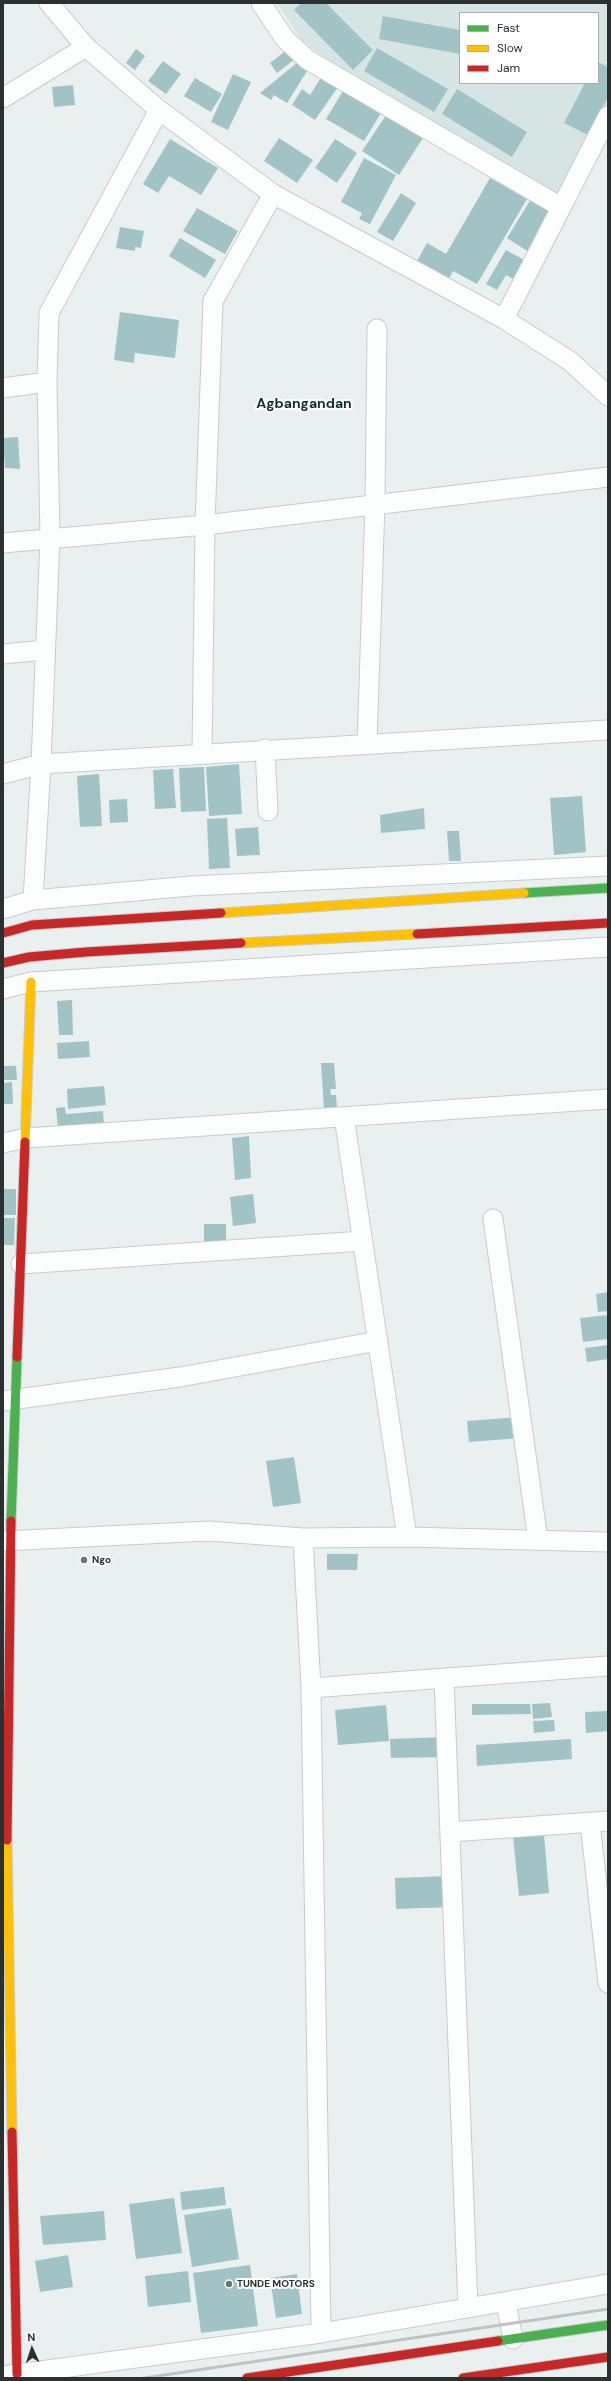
<!DOCTYPE html>
<html>
<head>
<meta charset="utf-8">
<style>
  body { margin:0 }
  #map { position:relative; width:611px; height:2381px; overflow:hidden; background:#eaf0f0; font-family:"DM Sans",sans-serif }
  canvas { display:block }
  .frame { position:absolute; inset:0; border:4px solid #2b3030; pointer-events:none }
  .legend { position:absolute; left:459px; top:12px; width:140px; height:72px; box-sizing:border-box; background:#fff; border:1px solid #aaacac; margin:0; padding:5px 7px; list-style:none; font-size:12px; color:#2b3030 }
  .legend li { display:flex; align-items:center; gap:8px; height:20px }
  .legend b { width:20px; border:1px solid #aaacac }
  .north { position:absolute; left:12px; top:2329px; width:40px; height:40px; -webkit-text-stroke:3px #fff; paint-order:stroke; rotate:357deg; font-size:11px; font-weight:700; line-height:16px; text-align:center; color:#2b3030 }
  .north::after { content:''; display:block; margin:auto; width:14px; height:18px; background:#2b3030; clip-path:polygon(50% 0,100% 100%,50% 72%,0 100%) }
</style>
</head>
<body>
<div id="map">
<canvas width="611" height="2381"></canvas>
<div class="frame"></div>
<ul class="legend">
<li><b style="height:5px;background:#4caf50"></b>Fast</li>
<li><b style="height:5px;background:#ffc107"></b>Slow</li>
<li><b style="height:5px;background:#c62828"></b>Jam</li>
</ul>
<div class="north">N</div>
</div>
<script>
const g = document.querySelector('canvas').getContext('2d');
g.lineJoin = 'round';
function fillPath(path, color) { g.fillStyle = color; g.fill(path, 'evenodd'); }
const shape = rows => new Path2D(rows.map(r => 'M' + r).join(''));
function stroke(path, color, width, dash) { g.strokeStyle = color; g.lineWidth = width; g.lineCap = dash ? 'butt' : 'round'; g.setLineDash(dash || []); g.stroke(path); }
function write(font, color, halo, rows, align = 'center') {
  g.font = font + ' "DM Sans",sans-serif'; g.lineWidth = 4; g.setLineDash([]); g.textBaseline = 'middle'; g.strokeStyle = halo; g.fillStyle = color; for (const [text, x, y, turn = 0] of rows) {
    g.save(); g.translate(x, y); g.rotate((+turn || 0) * Math.PI / 180); g.textAlign = isNaN(turn) ? turn : align; if (halo) g.strokeText(text, 0, 0); g.fillText(text, 0, 0); g.restore();
  }
}
fillPath(shape([
  [277,3,608,3,608,104,559,201,319,54,301,39],
  [460,13,598,13,598,83,460,83]
]), '#d6e4e4');
fillPath(shape([
  [301,3,326,3,373,50,353,70,294,10],
  [383,16,460,30,460,54,379,39],
  [377,48,448,89,434,112,364,71],
  [136,49,145,56,135,70,126,63],
  [288,49,295,59,277,73,270,63],
  [163,61,181,74,166,94,148,81],
  [298,62,309,68,287,103,274,95,271,100,260,93],
  [598,62,608,67,608,97,588,135,564,123,585,83,598,83],
  [233,74,251,82,228,130,211,122],
  [322,76,338,87,315,120,292,105,302,89,310,95],
  [195,78,222,94,211,112,184,96],
  [73,85,75,105,54,107,52,87],
  [346,86,384,108,364,141,326,119],
  [457,89,527,132,512,157,442,114],
  [387,114,423,138,399,175,362,151],
  [279,138,313,160,297,183,264,161],
  [170,139,218,168,201,195,169,176,158,193,143,184],
  [335,139,357,153,337,183,315,168],
  [364,158,396,175,370,224,359,219,362,213,341,202],
  [490,178,527,199,477,284,453,271,449,279,417,261,427,243,446,254],
  [401,193,416,203,393,241,377,232],
  [531,199,554,213,529,252,507,238],
  [197,208,238,231,225,254,183,231],
  [120,227,144,231,141,248,135,247,135,251,116,248],
  [180,238,216,260,205,278,169,256],
  [506,250,530,263,519,282,506,275,497,290,486,284],
  [120,312,179,320,175,358,135,353,134,363,114,360],
  [18,437,20,469,5,468,3,438],
  [239,764,242,814,209,816,206,767],
  [204,767,206,811,181,812,179,768],
  [173,769,176,808,155,809,153,770],
  [99,774,102,826,80,827,77,776],
  [582,796,586,852,554,855,550,798],
  [127,799,128,822,110,823,109,800],
  [424,808,425,829,381,833,380,815],
  [227,818,230,868,209,869,207,819],
  [258,827,260,855,237,856,235,829],
  [447,831,459,831,461,861,449,861],
  [72,1000,73,1035,59,1035,57,1001],
  [89,1041,90,1057,58,1059,57,1043],
  [321,1063,334,1063,336,1089,330,1089,331,1095,336,1095,337,1108,324,1109],
  [3,1066,16,1066,17,1080,3,1080],
  [12,1082,13,1104,3,1104,3,1083],
  [104,1086,106,1105,68,1109,67,1089],
  [65,1107,66,1114,103,1111,104,1125,58,1128,56,1108],
  [249,1136,251,1178,235,1180,232,1138],
  [3,1189,16,1189,16,1215,3,1215],
  [253,1194,256,1223,233,1226,230,1197],
  [3,1218,15,1218,14,1245,3,1245],
  [204,1224,226,1224,226,1242,204,1241],
  [608,1292,608,1311,598,1312,596,1294],
  [608,1315,608,1339,583,1342,580,1318],
  [608,1345,608,1359,587,1362,585,1348],
  [520,1417,521,1438,469,1442,467,1421],
  [294,1457,301,1503,273,1507,266,1461],
  [327,1554,358,1554,357,1570,327,1570],
  [550,1703,552,1717,533,1719,532,1704],
  [472,1704,530,1704,531,1714,472,1715],
  [386,1705,389,1741,338,1745,335,1710],
  [608,1711,608,1731,586,1733,585,1712],
  [554,1720,555,1731,534,1733,533,1721],
  [446,1737,447,1757,391,1758,390,1739],
  [571,1739,572,1759,477,1766,476,1745],
  [544,1834,549,1893,519,1896,513,1836],
  [450,1876,451,1907,396,1909,395,1878],
  [224,2187,226,2205,182,2210,180,2192],
  [174,2198,182,2253,136,2259,129,2204],
  [231,2208,239,2259,192,2267,184,2215],
  [104,2211,106,2240,43,2245,40,2216],
  [68,2255,73,2287,40,2292,35,2261],
  [250,2265,258,2326,201,2333,193,2273],
  [188,2271,191,2302,148,2307,145,2276],
  [297,2274,302,2314,276,2318,270,2278]
]), '#a1c3c5');
const street = shape([
  [49,3,86,47,159,110,273,194,504,319,570,361,608,396],
  [261,3,285,39,308,60,561,207],
  [3,98,86,47],
  [504,319,608,116],
  [3,388,47,382],
  [3,543,205,525,608,477],
  [3,654,45,650],
  [367,744,375,504,377,329],
  [265,749,268,811],
  [202,753,205,525,213,301,273,194],
  [3,774,41,764,608,730],
  [33,900,41,764,50,538,47,382,49,313,159,110],
  [3,909,33,900,191,886,608,866],
  [3,989,31,982,608,947],
  [344,1117,407,1537],
  [3,1143,26,1138,608,1099],
  [493,1219,538,1540],
  [21,1264,363,1241],
  [3,1401,180,1377,378,1341],
  [303,1538,311,1688,321,2333],
  [3,1541,209,1531,303,1538,407,1537,608,1542],
  [444,1679,468,2308],
  [311,1688,608,1666],
  [590,1823,608,1983],
  [450,1832,608,1821],
  [506,2303,513,2339],
  [3,2376,321,2333,608,2284]
]);
const fast = shape([
  [524,893,608,888],
  [11,1521,17,1357],
  [498,2341,608,2325]
]);
const slow = shape([
  [221,913,524,893],
  [241,943,417,934],
  [25,1142,31,982],
  [7,1840,12,2132]
]);
const jam = shape([
  [3,933,32,925,221,913],
  [417,934,608,923],
  [3,963,29,957,86,952,241,943],
  [17,1357,25,1142],
  [7,1840,11,1521],
  [12,2132,17,2374],
  [247,2378,498,2341],
  [463,2378,608,2357]
]);
stroke(street, '#c7cccc', 21);
stroke(fast, '#c7cccc', 11);
stroke(slow, '#c7cccc', 11);
stroke(jam, '#c7cccc', 11);
stroke(street, '#fcfdfd', 19);
stroke(fast, '#4caf50', 9);
stroke(slow, '#ffc107', 9);
stroke(jam, '#c62828', 9);
stroke(shape([
  [144,2378,608,2309]
]), '#c1c3c3', 3);
for (const [x, y, r, color] of [
  [84,1560,4,"#6e7373"],
  [229,2284,4,"#6e7373"]
]) { const dot = new Path2D(); dot.arc(x, y, r, 0, 2 * Math.PI); g.fillStyle = color; g.fill(dot); stroke(dot, '#fff', 1.5); }
write('bold 10px', '#2b3030', '#fff', [
  ["Ngo",92,1560],
  ["TUNDE MOTORS",237,2284]
], 'left');
write('bold 14px', '#0c3032', '#fff', [
  ["Agbangandan",304,404]
]);
</script>
</body>
</html>
